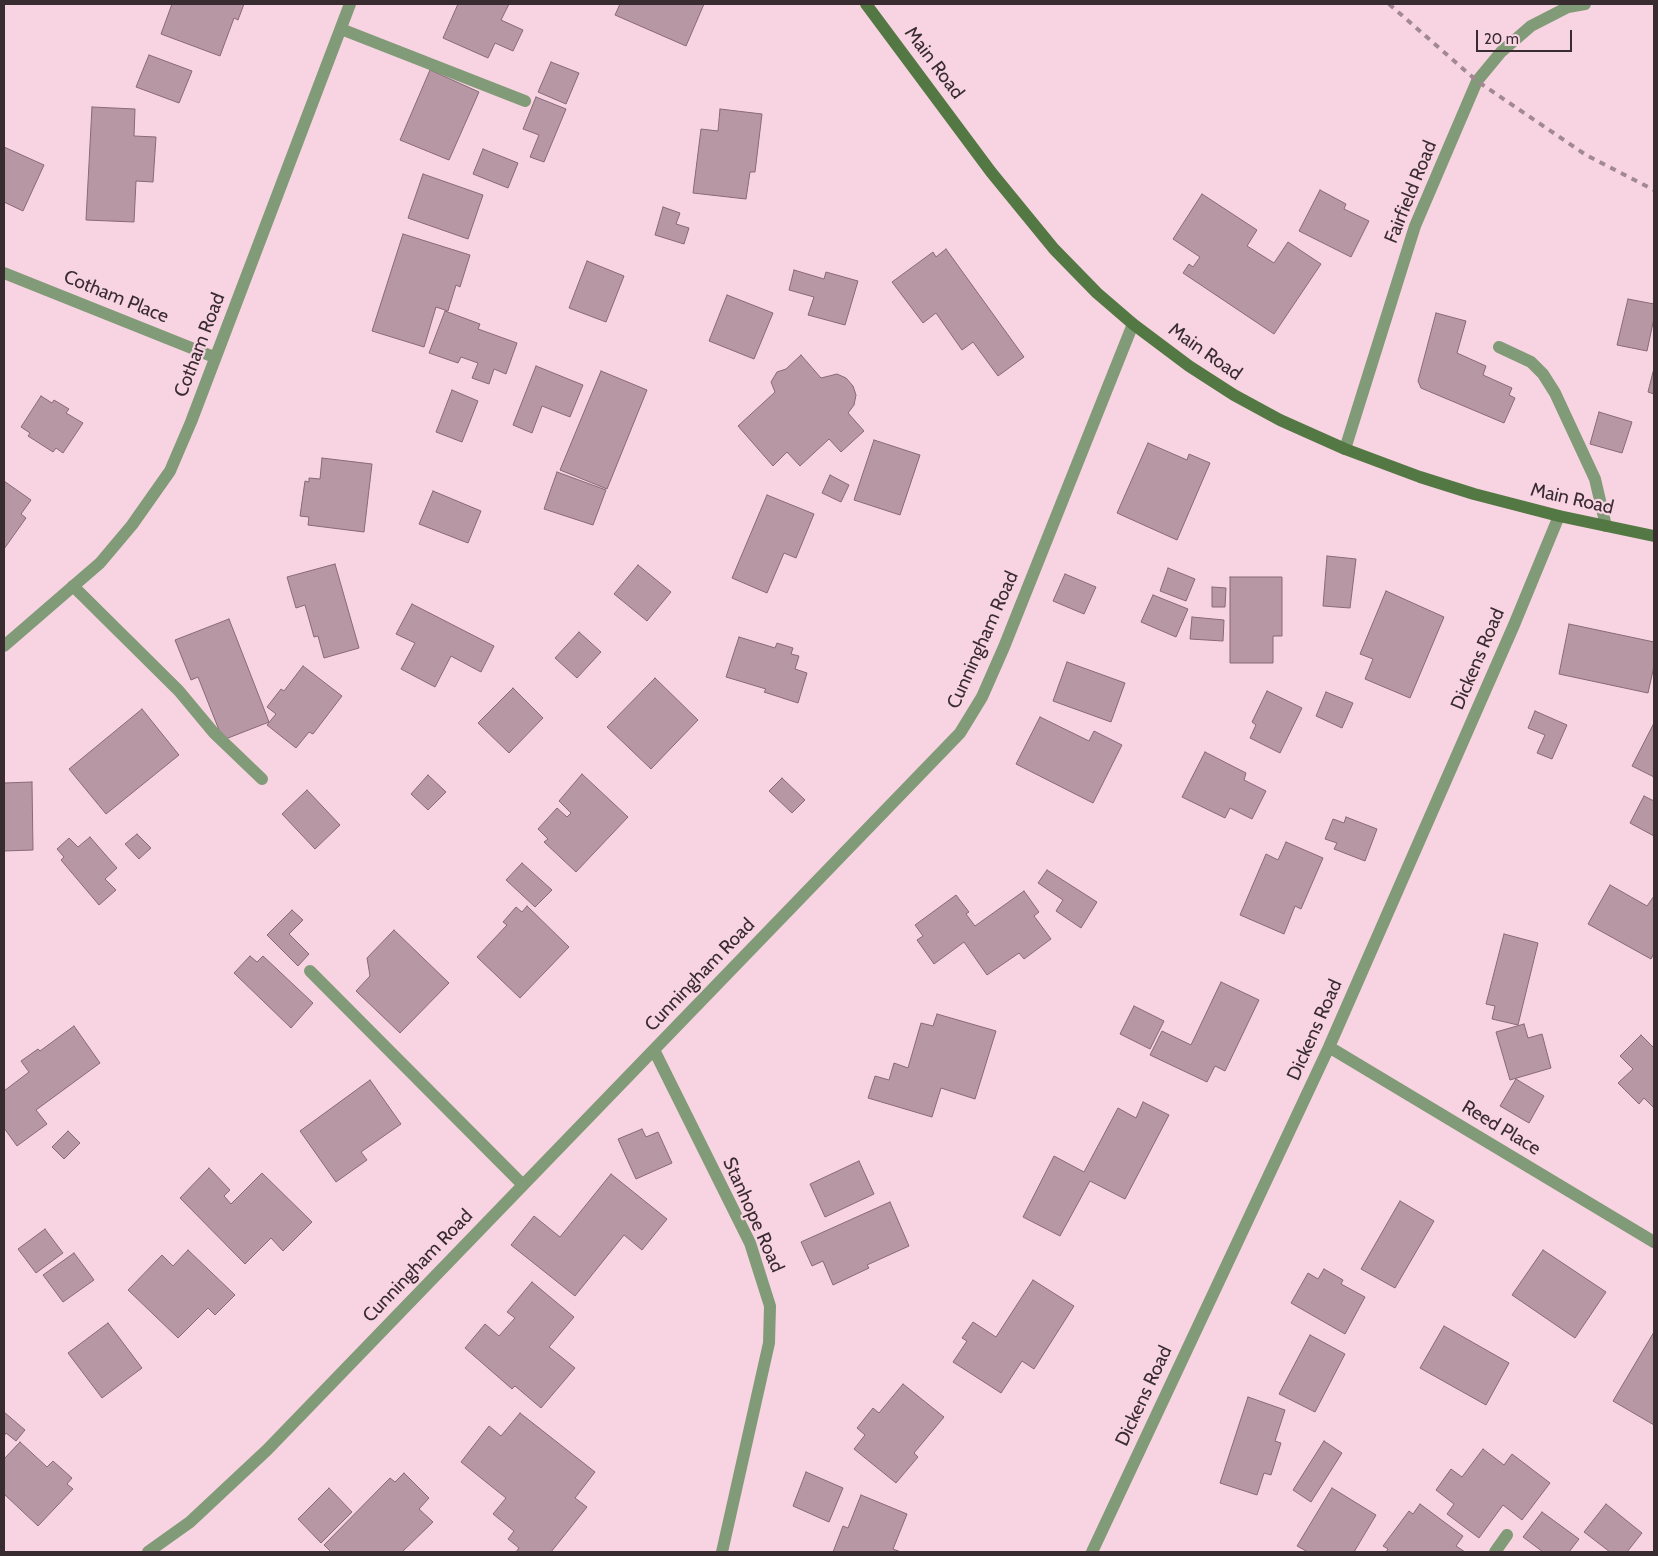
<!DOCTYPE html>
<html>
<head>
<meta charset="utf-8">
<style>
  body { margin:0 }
  #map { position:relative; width:1658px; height:1556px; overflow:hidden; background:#f8d4e2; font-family:Cabin,sans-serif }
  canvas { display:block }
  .frame { position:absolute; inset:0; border:5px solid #392c31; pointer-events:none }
  .scale { position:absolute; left:1476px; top:30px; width:96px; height:22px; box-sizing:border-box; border:2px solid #392c31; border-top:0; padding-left:6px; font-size:15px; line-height:18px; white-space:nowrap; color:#392c31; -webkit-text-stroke:4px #f8d4e2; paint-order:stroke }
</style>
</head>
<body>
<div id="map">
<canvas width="1658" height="1556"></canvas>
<div class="frame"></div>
<div class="scale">20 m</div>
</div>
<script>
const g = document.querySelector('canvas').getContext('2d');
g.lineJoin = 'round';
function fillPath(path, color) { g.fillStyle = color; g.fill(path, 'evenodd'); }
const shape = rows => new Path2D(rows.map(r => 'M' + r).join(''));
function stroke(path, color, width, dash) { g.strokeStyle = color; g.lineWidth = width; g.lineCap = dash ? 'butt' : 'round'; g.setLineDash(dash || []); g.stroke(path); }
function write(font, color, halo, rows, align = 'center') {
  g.font = font + ' Cabin,sans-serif'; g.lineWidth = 4.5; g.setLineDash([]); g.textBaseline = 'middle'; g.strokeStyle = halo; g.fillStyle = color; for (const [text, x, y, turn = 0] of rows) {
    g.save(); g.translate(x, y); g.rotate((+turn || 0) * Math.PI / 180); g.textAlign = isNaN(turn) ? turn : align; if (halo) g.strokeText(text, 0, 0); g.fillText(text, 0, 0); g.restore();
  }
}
const building = shape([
  [172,4,244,4,238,20,234,18,220,56,161,34,172,4],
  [458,4,509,4,501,20,523,30,513,51,495,43,488,58,443,38,458,4],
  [620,4,704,4,686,46,615,15,620,4],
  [149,55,192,71,179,103,136,87,149,55],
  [551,62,579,73,566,104,538,92,551,62],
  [430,70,479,92,449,160,400,140,430,70],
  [536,97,566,109,544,162,530,157,539,135,523,129,536,97],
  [92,107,135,109,134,136,156,137,153,182,136,181,134,222,86,220,92,107],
  [720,109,762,114,755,172,750,172,746,199,693,193,701,129,718,131,720,109],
  [4,147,44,165,23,211,4,202,4,147],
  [483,149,518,163,508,188,473,174,483,149],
  [423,174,483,195,468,239,408,218,423,174],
  [1320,190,1346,204,1344,209,1369,221,1351,257,1299,231,1320,190],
  [1202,194,1257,230,1247,246,1274,263,1288,242,1321,264,1274,334,1183,273,1189,264,1193,267,1200,257,1173,239,1202,194],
  [663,207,680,213,676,224,689,228,684,244,655,235,663,207],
  [403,234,470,255,460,287,456,285,448,311,436,307,424,347,372,331,403,234],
  [946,249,1024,357,998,376,973,342,962,350,936,313,923,323,892,282,933,252,936,257,946,249],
  [587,261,624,276,606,322,569,308,587,261],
  [794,270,824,279,826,272,858,281,845,325,808,315,814,297,789,290,794,270],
  [727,295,773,313,754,359,709,341,727,295],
  [1628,299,1654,304,1654,318,1647,351,1617,345,1628,299],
  [445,311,480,324,478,329,517,343,506,374,494,369,489,384,472,378,478,363,461,357,458,363,429,353,445,311],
  [1436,313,1466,321,1457,353,1486,366,1483,375,1512,388,1509,395,1515,398,1504,423,1421,388,1418,381,1436,313],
  [801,355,821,378,837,374,846,378,853,386,856,395,854,405,848,413,864,431,841,452,829,439,800,466,787,452,773,466,738,426,775,392,771,382,777,372,786,369,801,355],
  [536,366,583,385,570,417,542,406,532,433,513,425,536,366],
  [1654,368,1654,394,1648,392,1654,368],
  [601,371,647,390,607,489,560,470,601,371],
  [452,390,478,401,462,442,436,432,452,390],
  [41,396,52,403,54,400,69,409,66,413,83,423,63,453,56,448,53,452,28,436,30,433,21,427,41,396],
  [1599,412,1632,422,1622,453,1590,444,1599,412],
  [874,440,920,455,900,515,854,500,874,440],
  [1148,443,1187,460,1189,454,1210,463,1177,540,1117,513,1148,443],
  [322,458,372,464,364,532,308,525,309,517,300,516,305,481,309,482,309,478,320,479,322,458],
  [557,472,606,490,593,525,544,509,557,472],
  [830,475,849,485,841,502,822,493,830,475],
  [4,481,31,500,21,514,26,518,4,549,4,481],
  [433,491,481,511,468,543,419,524,433,491],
  [767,495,814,514,796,558,784,553,767,593,732,578,767,495],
  [1327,556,1356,559,1350,608,1323,606,1327,556],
  [335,564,359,648,324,658,318,636,314,637,305,605,296,608,287,577,335,564],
  [638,565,671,592,647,621,614,594,638,565],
  [1168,568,1195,579,1186,601,1160,591,1168,568],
  [1065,574,1096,587,1084,614,1053,601,1065,574],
  [1230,577,1282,577,1282,636,1273,636,1273,663,1230,663,1230,577],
  [1212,587,1226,588,1225,607,1212,607,1212,587],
  [1386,591,1444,617,1410,698,1365,679,1373,659,1360,654,1386,591],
  [1153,595,1188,609,1176,637,1141,622,1153,595],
  [412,604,494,646,481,672,451,656,435,687,401,669,415,643,396,634,412,604],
  [1192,617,1224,620,1223,641,1190,639,1192,617],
  [229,619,269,722,223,740,198,677,191,680,175,640,229,619],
  [1569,624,1654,642,1654,666,1648,693,1559,674,1569,624],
  [579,632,601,652,577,678,555,658,579,632],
  [739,637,775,648,777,643,793,648,791,654,799,656,795,669,807,673,798,703,764,692,766,689,726,677,739,637],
  [1067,662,1125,683,1111,722,1053,701,1067,662],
  [303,666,342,696,313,734,309,732,296,748,267,725,276,714,267,707,281,689,284,691,303,666],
  [655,678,698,720,651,769,607,727,655,678],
  [513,688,543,718,509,753,478,723,513,688],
  [1267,691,1302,708,1280,753,1250,738,1256,725,1252,722,1267,691],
  [1326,692,1353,703,1342,728,1316,716,1326,692],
  [142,709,179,755,106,814,69,769,142,709],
  [1535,711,1567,725,1552,759,1537,753,1545,735,1528,728,1535,711],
  [1040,717,1089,741,1094,731,1122,745,1093,803,1016,764,1040,717],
  [1654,723,1654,777,1632,766,1654,723],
  [1205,752,1246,773,1244,780,1266,791,1252,819,1230,808,1225,818,1182,797,1205,752],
  [582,774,628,817,576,872,544,842,548,839,538,829,557,808,567,817,571,813,559,801,582,774],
  [428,775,446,792,428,810,411,794,428,775],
  [782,778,805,800,792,813,769,791,782,778],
  [32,782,33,850,4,851,4,783,32,782],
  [307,790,340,825,315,849,282,814,307,790],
  [1644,796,1654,801,1654,836,1630,823,1644,796],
  [1346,817,1377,829,1365,861,1334,849,1337,843,1325,839,1333,819,1344,823,1346,817],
  [137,834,151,848,139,859,125,844,137,834],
  [90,837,117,868,105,879,116,890,99,905,61,860,64,857,57,849,69,838,78,847,90,837],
  [1286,842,1323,858,1301,909,1295,906,1284,934,1240,915,1266,854,1278,860,1286,842],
  [522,863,552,890,535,907,506,880,522,863],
  [1047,870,1097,902,1081,928,1056,911,1063,900,1038,883,1047,870],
  [1610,885,1647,906,1654,896,1654,953,1651,959,1588,924,1610,885],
  [1024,891,1039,912,1034,916,1051,939,1024,959,1019,953,987,975,964,942,934,964,917,940,923,936,915,925,956,895,969,912,966,914,975,926,1024,891],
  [527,906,569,947,520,998,477,957,507,925,503,922,516,907,522,912,527,906],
  [292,910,303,920,289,934,309,954,298,966,267,935,292,910],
  [394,930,449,983,400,1033,356,991,370,976,367,958,394,930],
  [1504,934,1538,943,1518,1025,1492,1019,1495,1006,1486,1004,1504,934],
  [250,956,257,962,263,956,313,1003,291,1028,234,973,250,956],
  [1221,982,1259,1000,1225,1071,1215,1066,1207,1082,1150,1055,1162,1031,1191,1045,1221,982],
  [1134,1006,1164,1021,1150,1049,1120,1034,1134,1006],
  [937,1014,996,1031,975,1099,941,1088,932,1117,868,1098,875,1076,889,1080,894,1063,908,1068,921,1023,933,1026,937,1014],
  [1524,1024,1528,1038,1542,1034,1551,1068,1510,1080,1496,1032,1524,1024],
  [74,1026,100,1063,36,1110,47,1124,17,1146,4,1128,4,1091,29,1072,21,1061,38,1049,40,1051,74,1026],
  [1641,1035,1654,1048,1654,1108,1644,1098,1639,1104,1618,1083,1633,1069,1620,1056,1641,1035],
  [1516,1079,1544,1096,1529,1123,1500,1106,1516,1079],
  [370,1080,401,1124,361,1152,367,1160,336,1182,300,1131,370,1080],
  [1143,1102,1169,1115,1125,1199,1090,1181,1060,1236,1023,1217,1054,1156,1084,1172,1118,1108,1136,1118,1143,1102],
  [642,1129,646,1137,658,1132,672,1163,636,1179,618,1139,642,1129],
  [68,1131,80,1143,64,1159,52,1147,68,1131],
  [859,1161,874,1194,825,1217,810,1184,859,1161],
  [209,1168,230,1190,224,1196,231,1204,262,1173,312,1222,283,1251,271,1238,245,1264,180,1198,209,1168],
  [611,1174,667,1219,642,1250,624,1235,575,1296,511,1245,534,1216,560,1237,611,1174],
  [1400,1201,1434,1221,1395,1288,1361,1269,1400,1201],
  [890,1202,909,1246,867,1265,869,1268,833,1285,823,1261,812,1266,801,1242,890,1202],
  [45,1229,63,1253,36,1273,18,1249,45,1229],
  [188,1250,235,1295,215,1315,208,1308,178,1338,128,1290,162,1255,173,1266,188,1250],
  [1543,1250,1606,1292,1575,1338,1512,1295,1543,1250],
  [74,1253,94,1280,63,1302,43,1275,74,1253],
  [1324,1269,1343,1280,1341,1284,1365,1297,1345,1334,1291,1303,1308,1273,1318,1279,1324,1269],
  [1033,1280,1074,1306,1034,1369,1022,1361,1001,1393,953,1362,967,1341,962,1338,973,1322,996,1337,1033,1280],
  [532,1282,574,1317,549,1347,575,1368,541,1408,515,1386,512,1389,465,1348,485,1324,499,1336,515,1318,507,1312,532,1282],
  [108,1323,142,1368,102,1398,68,1353,108,1323],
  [1444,1326,1509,1363,1486,1405,1420,1368,1444,1326],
  [1654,1332,1654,1425,1613,1401,1654,1332],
  [1310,1335,1345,1354,1315,1412,1279,1394,1310,1335],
  [903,1384,944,1417,914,1453,918,1457,896,1483,854,1449,865,1435,857,1428,873,1408,879,1413,903,1384],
  [1248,1397,1285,1410,1275,1441,1281,1443,1271,1475,1264,1473,1257,1495,1220,1483,1248,1397],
  [4,1412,25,1430,16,1441,6,1433,4,1436,4,1412],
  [520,1413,595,1472,575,1498,587,1507,551,1552,516,1552,519,1548,508,1539,514,1531,493,1514,506,1498,461,1462,489,1426,501,1436,520,1413],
  [1324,1441,1342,1453,1311,1502,1293,1490,1324,1441],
  [20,1442,47,1467,53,1461,72,1478,67,1484,73,1489,38,1526,4,1494,4,1459,20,1442],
  [1483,1449,1504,1465,1512,1454,1550,1483,1522,1520,1503,1505,1479,1538,1447,1514,1454,1504,1436,1490,1451,1469,1462,1477,1483,1449],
  [806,1472,843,1488,829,1522,793,1506,806,1472],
  [404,1473,429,1498,419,1509,433,1522,402,1552,331,1552,324,1545,390,1478,395,1482,404,1473],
  [329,1488,352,1512,321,1543,298,1519,329,1488],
  [1332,1488,1376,1515,1354,1552,1308,1552,1297,1546,1332,1488],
  [861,1495,907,1514,893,1549,901,1552,833,1552,843,1526,848,1528,861,1495],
  [1420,1504,1463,1536,1456,1546,1465,1552,1386,1552,1388,1549,1383,1546,1409,1511,1413,1514,1420,1504],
  [1606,1504,1642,1533,1627,1552,1610,1552,1584,1532,1606,1504],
  [1542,1512,1579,1539,1569,1552,1543,1552,1523,1537,1542,1512]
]);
fillPath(building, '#b897a4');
stroke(building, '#886976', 1);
stroke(shape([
  [341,29,525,101],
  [1499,347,1531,362,1543,374,1555,393,1595,479,1606,526],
  [73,586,179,691,214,733,262,779],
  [1495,1552,1507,1535]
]), '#819a77', 12);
stroke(shape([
  [4,273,214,357],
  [1345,449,1415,226,1477,81,1501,52,1531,26,1568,7,1585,4],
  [4,646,100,563,132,525,170,471,191,422,350,4],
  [310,971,523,1185],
  [1329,1047,1654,1242],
  [654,1050,750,1243,770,1306,769,1343,722,1552],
  [148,1552,190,1522,267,1450,960,733,982,697,1004,647,1133,324],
  [1092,1552,1329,1047,1514,625,1559,516]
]), '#819a77', 12);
stroke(shape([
  [866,4,991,172,1054,249,1097,293,1133,324,1189,366,1234,395,1280,420,1345,449,1420,477,1474,494,1559,516,1654,536]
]), '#547844', 12);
stroke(shape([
  [1389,4,1477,81,1586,155,1654,190]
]), '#a28892', 4, [6, 6]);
write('19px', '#392c31', '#f8d4e2', [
  ["Main Road",934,63,53],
  ["Fairfield Road",1411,192,-68],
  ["Cotham Place",116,297,22],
  ["Cotham Road",200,345,-69],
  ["Main Road",1205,352,35],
  ["Main Road",1572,499,13],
  ["Cunningham Road",983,640,-66],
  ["Dickens Road",1478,659,-67],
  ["Cunningham Road",700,975,-46],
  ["Dickens Road",1315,1030,-66],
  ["Reed Place",1501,1128,31],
  ["Stanhope Road",753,1215,66],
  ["Cunningham Road",418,1266,-46],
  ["Dickens Road",1144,1396,-65]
]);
</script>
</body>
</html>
